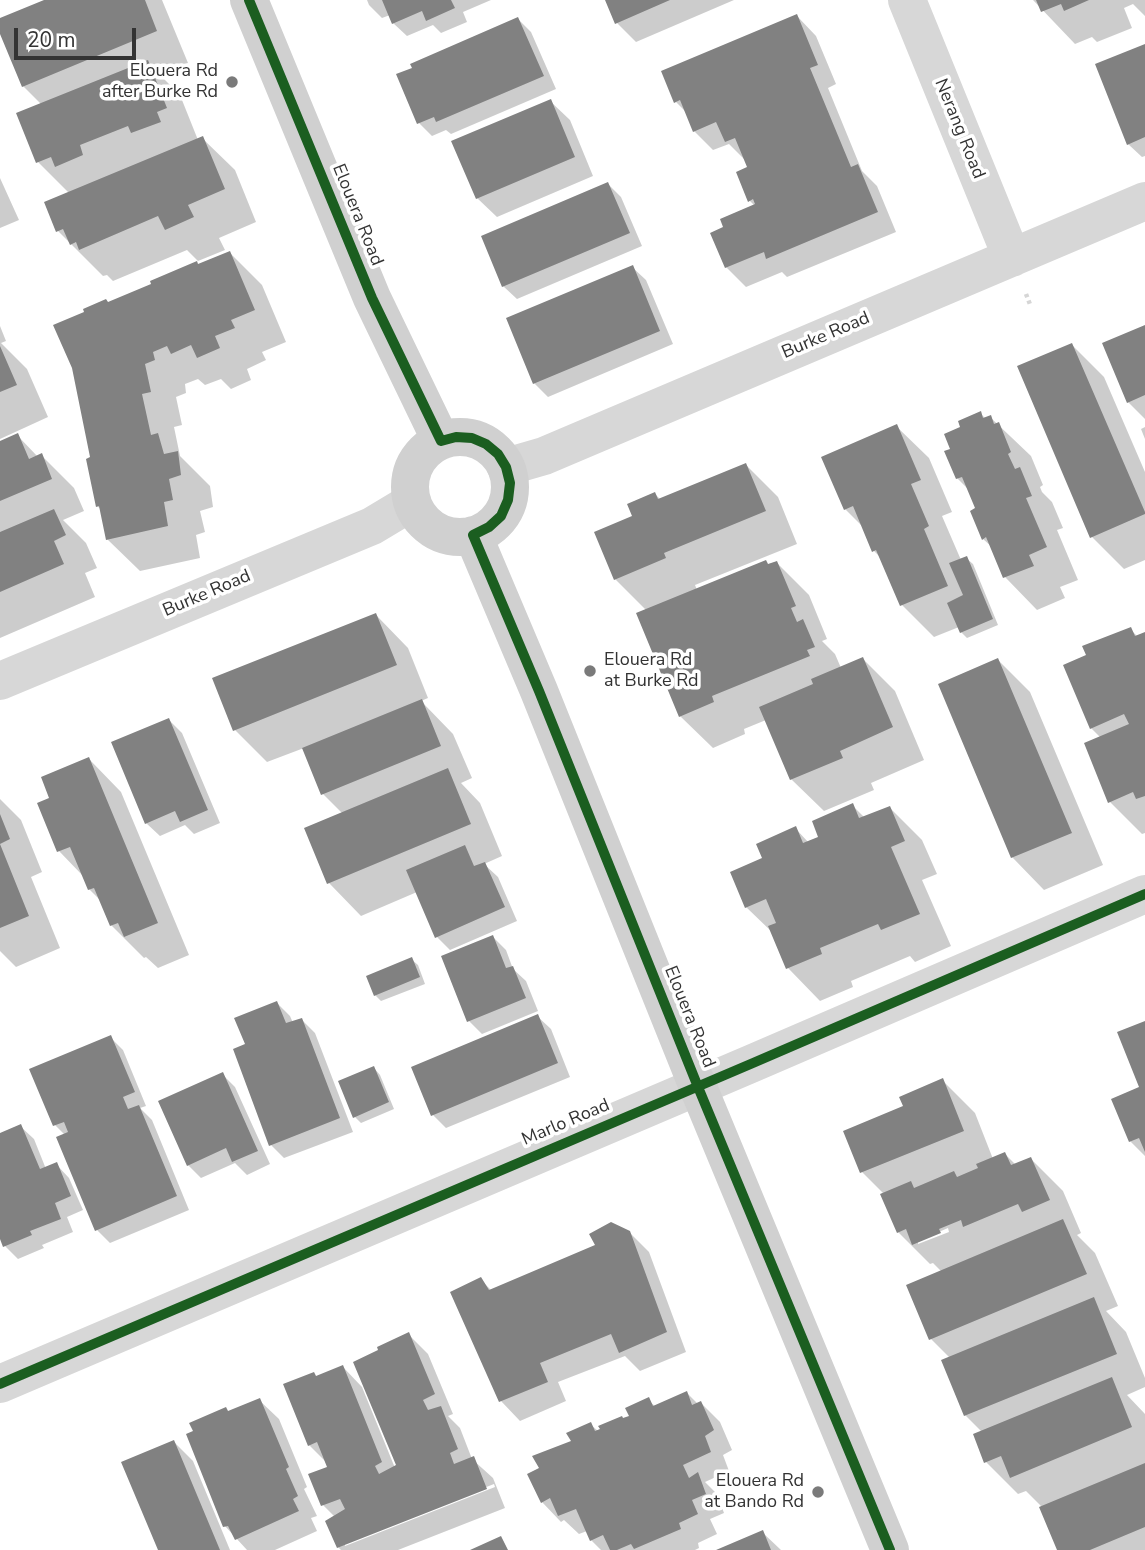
<!DOCTYPE html>
<html>
<head>
<meta charset="utf-8">
<style>
  body { margin:0 }
  #map { position:relative; width:1145px; height:1550px; overflow:hidden; background:#fff; font-family:"Nunito Sans",sans-serif }
  canvas { display:block }
  .scale { position:absolute; left:14px; top:28px; width:122px; height:32px; box-sizing:border-box; border:4px solid #333; border-top:0; padding-left:9px; font-size:21px; line-height:24px; white-space:nowrap; color:#333; -webkit-text-stroke:5px #fff; paint-order:stroke }
</style>
</head>
<body>
<div id="map">
<canvas width="1145" height="1550"></canvas>
<div class="scale">20 m</div>
</div>
<script>
const g = document.querySelector('canvas').getContext('2d');
g.lineJoin = 'round';
function fillPath(path, color) { g.fillStyle = color; g.fill(path, 'evenodd'); }
const shape = rows => new Path2D(rows.map(r => 'M' + r).join(''));
function stroke(path, color, width, dash) { g.strokeStyle = color; g.lineWidth = width; g.lineCap = dash ? 'butt' : 'round'; g.setLineDash(dash || []); g.stroke(path); }
function write(font, color, halo, rows, align = 'center') {
  g.font = font + ' "Nunito Sans",sans-serif'; g.lineWidth = 7; g.setLineDash([]); g.textBaseline = 'middle'; g.strokeStyle = halo; g.fillStyle = color; for (const [text, x, y, turn = 0] of rows) {
    g.save(); g.translate(x, y); g.rotate((+turn || 0) * Math.PI / 180); g.textAlign = isNaN(turn) ? turn : align; if (halo) g.strokeText(text, 0, 0); g.fillText(text, 0, 0); g.restore();
  }
}
fillPath(shape([
  [48,0,162,0,188,63,160,75,180,95,198,140,202,138,235,170,256,222,219,238,225,250,198,261,187,250,113,281,107,275,103,276,58,231,70,194,38,162,42,105,23,86,0,29,0,20],
  [367,0,491,0,463,12,467,22,441,33,433,25,407,36,393,23,390,15,382,18,369,5],
  [607,0,734,0,636,42,617,23],
  [1033,0,1145,0,1145,16,1133,4,1124,8,1132,28,1097,42,1092,37,1075,44],
  [797,16,816,36,836,84,828,88,862,171,877,186,896,232,787,277,782,272,746,287,726,267,725,228,755,206,750,201,750,168,747,162,729,144,713,150,694,131,687,113,676,102],
  [518,19,531,32,556,89,451,134,446,130,432,136,419,123],
  [1145,46,1145,156,1142,157,1128,144],
  [550,101,570,120,593,176,497,217,477,198],
  [0,178,19,220,0,228],
  [608,184,621,197,642,246,517,299,503,286],
  [230,253,262,285,286,342,262,352,266,360,247,369,251,380,231,389,221,379,205,385,198,379,185,384,186,393,176,397,182,425,174,427,180,456,210,486,213,507,200,511,205,532,196,535,200,558,140,571,107,539,102,510,97,506,92,458,108,304],
  [632,267,646,280,673,344,548,397,534,383,508,319],
  [0,326,6,341,1,343,27,369,48,417,0,439],
  [1145,327,1145,419,1128,402],
  [1072,345,1104,377,1145,472,1145,560,1124,569,1092,537],
  [980,413,986,419,990,417,1031,456,1043,485,1040,487,1042,492,1052,502,1063,528,1057,530,1078,580,1060,587,1065,598,1037,610,1005,577,993,548,983,539,977,509,969,490,957,478,953,450,962,427],
  [896,426,929,458,952,512,942,516,961,560,966,558,973,564,998,625,967,638,961,632,959,627,934,637,902,605,882,559,874,551,864,528,845,509],
  [1145,427,1145,439,1141,429],
  [17,435,38,457,41,455,74,488,84,511,63,520,86,543,97,568,85,573,95,597,0,638,0,443],
  [746,465,778,497,797,544,695,585,697,590,777,563,809,595,827,639,822,641,835,654,841,668,863,659,895,691,924,760,871,783,874,790,824,811,791,779,766,720,744,729,745,734,713,748,680,716,647,611,615,579,635,517,655,494,661,500],
  [376,615,408,648,428,698,421,701,453,734,472,778,461,783,480,803,502,856,484,864,498,877,517,921,450,950,437,937,417,892,361,916,329,883,343,814,323,794,304,748,267,762,235,730],
  [1130,629,1138,637,1145,634,1145,833,1142,834,1110,802,1101,738,1091,728,1088,656],
  [998,660,1030,692,1103,865,1044,890,1012,857],
  [169,720,182,733,220,823,194,834,185,825,160,836,146,823],
  [89,759,121,792,189,955,158,968,146,957,144,958,111,925,101,901,89,889,84,877,59,851,52,799],
  [0,799,21,820,42,872,31,877,60,948,16,967,0,951],
  [852,805,865,818,890,808,922,840,937,874,922,880,951,946,915,962,910,956,851,981,853,987,820,1001,788,968,773,933,746,907,764,859,795,828,809,843,821,838],
  [493,937,506,950,513,969,526,981,538,1011,482,1034,469,1021],
  [411,959,418,965,425,984,381,1001,375,995],
  [277,1003,290,1016,293,1023,302,1020,315,1033,353,1132,284,1158,271,1145,247,1045],
  [537,1016,551,1029,570,1077,446,1128,433,1115],
  [1145,1023,1145,1156,1130,1141,1113,1100,1142,1088],
  [110,1037,123,1050,146,1106,140,1108,152,1120,189,1210,110,1243,97,1230,65,1135,55,1125],
  [374,1068,380,1075,394,1109,361,1123,355,1117],
  [222,1074,235,1087,270,1164,247,1175,235,1163,201,1178,188,1165],
  [942,1080,975,1113,993,1159,1005,1154,1016,1165,1031,1159,1063,1191,1081,1233,1077,1235,1095,1253,1118,1306,1106,1311,1126,1332,1145,1378,1145,1387,1127,1395,1145,1414,1145,1550,1059,1550,1043,1508,1026,1491,1018,1494,986,1462,982,1432,965,1415,950,1358,931,1339,942,1272,933,1263,930,1264,898,1232,884,1194,862,1172,905,1107],
  [948,1228,949,1232,918,1244,918,1241],
  [20,1126,34,1139,46,1169,56,1164,69,1178,83,1210,67,1217,73,1232,42,1245,44,1248,18,1259,5,1246,0,1234,0,1135],
  [629,1232,649,1252,686,1352,640,1371,625,1356,558,1382,566,1401,520,1421,501,1401,481,1280,492,1291],
  [408,1334,428,1354,453,1414,448,1416,460,1428,472,1459,493,1478,505,1508,398,1550,341,1550,338,1547,335,1517,323,1505,329,1468,327,1463,309,1445,317,1377,343,1367,362,1387,395,1468,398,1466],
  [494,1484,495,1487,345,1546,345,1543],
  [687,1393,698,1404,701,1403,720,1422,732,1450,723,1455,729,1471,705,1482,717,1494,724,1513,710,1519,717,1534,698,1543,699,1548,695,1550,601,1550,591,1540,587,1531,579,1534,564,1520,561,1522,542,1502,541,1468,573,1441,590,1424,598,1431,632,1417,648,1400,656,1407],
  [259,1400,279,1419,307,1487,304,1489,317,1516,311,1518,317,1531,275,1550,247,1550,225,1526,229,1413],
  [174,1442,193,1461,230,1550,160,1550],
  [762,1532,781,1550,720,1550]
]), '#0003');
fillPath(shape([
  [44,0,145,0,157,31,22,87,0,34,0,18],
  [382,0,451,0,455,8,426,21,422,11,392,24],
  [605,0,670,0,615,24],
  [1036,0,1089,0,1064,11,1061,4,1041,12],
  [797,14,818,65,810,68,851,167,858,164,878,212,766,259,764,252,725,268,710,233,723,227,720,219,755,204,753,199,748,202,736,172,747,167,735,138,725,142,716,122,693,132,680,100,674,103,661,71],
  [518,17,544,76,436,122,434,117,417,124,396,74,412,68,410,64],
  [1145,44,1145,137,1127,145,1095,64],
  [148,60,167,108,157,112,161,122,131,133,128,126,80,145,83,155,55,167,51,157,36,163,16,113],
  [551,99,575,157,476,199,451,141],
  [203,136,225,189,188,205,194,217,165,230,158,216,79,250,76,242,70,245,63,229,56,232,44,202],
  [608,182,630,233,502,287,481,236],
  [230,251,255,310,231,320,235,328,215,336,220,348,197,358,191,345,171,354,167,346,153,352,155,360,145,364,151,392,142,394,151,435,158,433,164,454,178,451,181,475,169,479,173,500,164,502,168,526,106,540,99,506,96,507,86,459,90,457,72,368,53,325,84,312,83,309,106,299,108,302,151,284,150,281,197,261,198,264],
  [633,265,660,331,533,384,506,318],
  [1145,325,1145,395,1127,403,1102,343],
  [1072,343,1145,512,1145,514,1090,538,1017,366],
  [0,346,17,385,0,392],
  [981,411,983,418,991,415,994,424,999,422,1011,452,1008,454,1015,469,1020,467,1032,496,1026,498,1047,547,1029,555,1034,566,1003,578,986,537,982,540,970,511,975,508,962,477,956,479,944,451,950,449,944,434,960,427,958,421],
  [897,424,921,480,911,484,929,526,924,529,948,586,900,606,876,550,872,552,853,506,844,510,821,457],
  [18,433,29,459,42,453,52,479,0,501,0,441],
  [746,463,766,511,664,553,666,558,614,580,594,532,632,516,627,504,655,492,658,499],
  [54,509,66,535,54,541,64,564,0,592,0,532],
  [967,556,993,619,960,633,947,603,963,595,949,563],
  [766,560,768,564,777,561,796,606,791,608,797,622,803,619,815,647,807,650,810,656,712,696,714,702,679,717,636,613],
  [376,613,397,665,233,731,212,678],
  [1131,627,1135,636,1145,632,1145,796,1136,799,1133,792,1108,803,1084,743,1129,724,1124,714,1090,729,1063,665,1086,655,1082,646],
  [863,657,893,727,840,751,843,758,790,780,759,707,813,684,811,679],
  [998,658,1072,833,1011,858,938,684],
  [422,699,441,746,321,795,302,748],
  [169,718,208,810,180,822,175,811,145,824,111,742],
  [89,757,158,923,124,937,118,923,110,926,94,888,88,890,70,847,57,852,37,803,49,798,41,777],
  [448,768,471,824,327,884,304,828],
  [853,803,859,818,890,806,905,841,891,847,920,914,881,930,878,924,820,948,822,954,786,969,768,926,776,923,766,899,745,908,730,872,762,858,756,844,796,826,803,843,818,837,812,821],
  [0,814,10,839,0,844],
  [0,844,29,916,0,928],
  [465,845,474,866,485,862,505,907,435,938,406,870],
  [493,935,506,968,513,966,526,998,467,1022,441,956],
  [412,957,420,977,374,996,366,976],
  [277,1001,286,1023,302,1018,340,1118,269,1146,233,1049,245,1044,234,1018],
  [538,1014,558,1063,431,1116,411,1067],
  [1145,1021,1145,1152,1139,1138,1129,1142,1111,1099,1139,1087,1117,1032],
  [111,1035,135,1092,123,1097,128,1109,139,1105,177,1196,95,1231,56,1137,68,1132,64,1122,53,1126,29,1069],
  [374,1066,389,1102,353,1118,338,1081],
  [223,1072,258,1151,232,1162,226,1148,187,1166,158,1101],
  [943,1078,964,1131,860,1173,843,1131,903,1106,899,1097],
  [21,1124,40,1169,57,1162,71,1196,55,1203,61,1219,30,1231,32,1235,3,1247,0,1239,0,1133],
  [1005,1152,1011,1165,1031,1157,1050,1200,1022,1212,1018,1204,963,1227,961,1220,939,1229,941,1233,912,1245,906,1229,897,1233,880,1194,911,1181,914,1188,954,1171,957,1177,978,1168,976,1164],
  [1063,1219,1087,1274,929,1340,906,1285],
  [611,1222,630,1231,667,1332,619,1353,611,1334,540,1363,548,1382,499,1402,450,1292,481,1277,489,1290,595,1245,589,1234],
  [1094,1297,1117,1354,964,1416,941,1360],
  [409,1332,435,1394,423,1400,428,1410,441,1406,458,1449,450,1453,454,1464,474,1456,487,1489,337,1548,325,1521,345,1509,340,1499,321,1506,308,1474,327,1467,317,1442,308,1446,283,1384,314,1372,316,1376,343,1365,382,1462,375,1466,379,1474,396,1465,353,1362,378,1350,377,1347],
  [1112,1377,1132,1427,1010,1478,1001,1456,984,1463,973,1434],
  [687,1391,692,1405,701,1401,714,1430,705,1436,711,1452,683,1465,689,1478,698,1472,706,1494,692,1500,698,1514,679,1523,681,1529,634,1549,631,1544,617,1550,610,1550,603,1535,590,1541,576,1509,558,1516,550,1498,541,1503,527,1474,539,1468,532,1456,571,1441,566,1433,591,1422,595,1431,600,1429,598,1426,622,1416,623,1418,629,1416,625,1408,649,1397,653,1406],
  [260,1398,289,1467,286,1469,298,1496,293,1499,299,1511,235,1540,228,1526,223,1527,186,1434,193,1431,189,1423,226,1407,228,1411],
  [174,1440,220,1550,158,1550,121,1462],
  [1145,1463,1145,1527,1090,1550,1057,1550,1039,1507],
  [763,1530,771,1550,716,1550],
  [501,1536,508,1550,470,1550]
]), '#818181');
stroke(shape([
  [1026,294,1031,307]
]), '#d6d6d6', 4.5, [3.5, 3.5]);
stroke(shape([
  [907,0,1012,258],
  [506,467,544,456,1145,201],
  [0,681,372,526,412,502],
  [0,1384,753,1063,1145,894]
]), '#d7d7d7', 38);
stroke(shape([
  [249,0,372,298,441,441],
  '410 487a50 50 0 1 1 100 0a50 50 0 1 1-100 0Z',
  [473,535,539,691,698,1087,890,1550]
]), '#d0d0d0', 38);
stroke(shape([
  [249,0,372,298,441,441,456,437,472,438,486,444,498,454,506,467,510,483,508,500,501,516,489,527,473,535,539,691,698,1087,890,1550],
  [0,1384,753,1063,1145,894]
]), '#1b5e20', 10);
for (const [x, y, r, color] of [
  [232,82,7,"#7a7a7a"],
  [590,671,7,"#7a7a7a"],
  [818,1492,7,"#7a7a7a"]
]) { const dot = new Path2D(); dot.arc(x, y, r, 0, 2 * Math.PI); g.fillStyle = color; g.fill(dot); stroke(dot, '#fff', 2.5); }
write('18px', '#333', '#fff', [
  ["Elouera Rd",218,72],
  ["after Burke Rd",218,93],
  ["Elouera Rd",604,661,"left"],
  ["at Burke Rd",604,682,"left"],
  ["Elouera Rd",804,1482],
  ["at Bando Rd",804,1503]
], 'right');
write('18px', '#333', '#fff', [
  ["Nerang Road",959,129,68],
  ["Elouera Road",357,215,68],
  ["Burke Road",826,336,-23],
  ["Burke Road",207,594,-23],
  ["Elouera Road",689,1017,68],
  ["Marlo Road",566,1123,-23]
]);
</script>
</body>
</html>
